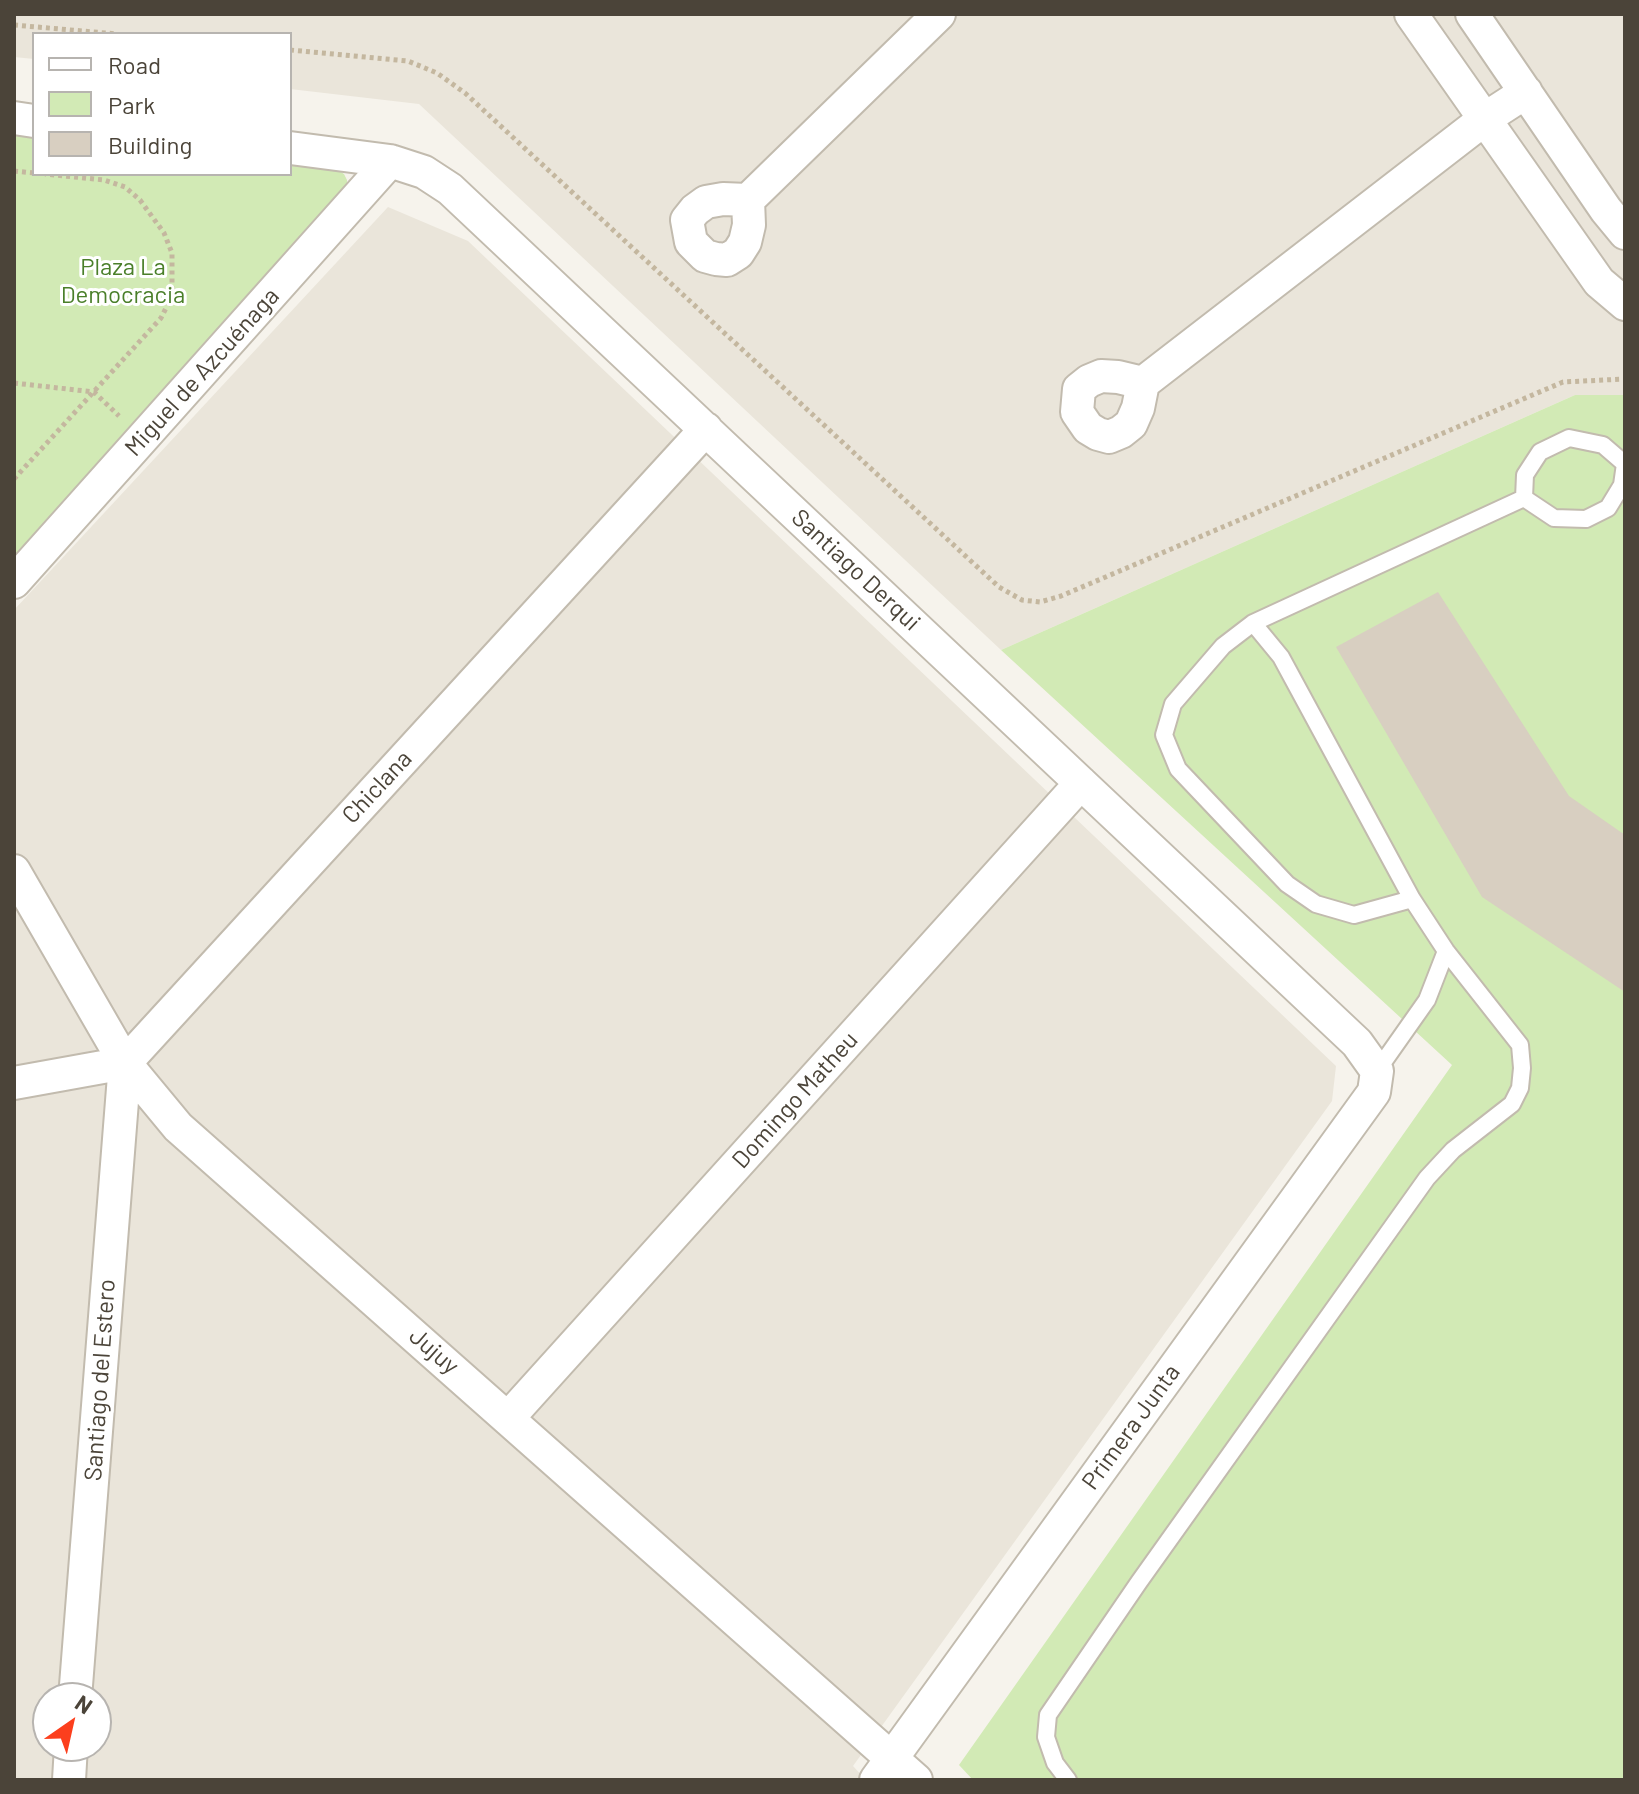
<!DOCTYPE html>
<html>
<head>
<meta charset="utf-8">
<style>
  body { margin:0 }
  #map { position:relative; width:1639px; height:1794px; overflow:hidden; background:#f6f3ec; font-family:Barlow,sans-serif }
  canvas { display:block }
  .frame { position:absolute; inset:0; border:16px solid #4b4439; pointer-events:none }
  .legend { position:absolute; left:32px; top:32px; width:260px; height:144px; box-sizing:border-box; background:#fff; border:2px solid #b7b4b0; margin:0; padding:10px 14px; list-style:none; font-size:24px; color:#4b4439 }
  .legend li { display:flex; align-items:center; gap:16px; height:40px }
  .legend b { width:40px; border:2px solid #b7b4b0 }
  .north { position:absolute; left:32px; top:1682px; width:80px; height:80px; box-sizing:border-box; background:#fff; border:2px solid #b7b4b0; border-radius:50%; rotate:34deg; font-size:22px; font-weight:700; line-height:32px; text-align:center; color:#4b4439 }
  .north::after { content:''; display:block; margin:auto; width:28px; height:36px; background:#fc3f1d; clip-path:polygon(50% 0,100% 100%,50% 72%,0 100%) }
</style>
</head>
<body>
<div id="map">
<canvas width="1639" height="1794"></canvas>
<div class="frame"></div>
<ul class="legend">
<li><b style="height:10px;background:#fff"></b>Road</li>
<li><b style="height:22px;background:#d2eab5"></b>Park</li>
<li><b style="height:22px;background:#d8cfc1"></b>Building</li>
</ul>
<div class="north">N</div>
</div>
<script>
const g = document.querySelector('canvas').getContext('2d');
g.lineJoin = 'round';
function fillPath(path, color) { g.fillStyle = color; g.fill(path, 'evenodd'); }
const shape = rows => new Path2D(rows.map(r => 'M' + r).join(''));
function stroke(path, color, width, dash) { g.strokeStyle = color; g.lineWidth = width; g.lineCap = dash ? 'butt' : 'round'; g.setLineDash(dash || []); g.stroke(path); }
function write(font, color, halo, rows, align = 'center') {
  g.font = font + ' Barlow,sans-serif'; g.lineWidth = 6; g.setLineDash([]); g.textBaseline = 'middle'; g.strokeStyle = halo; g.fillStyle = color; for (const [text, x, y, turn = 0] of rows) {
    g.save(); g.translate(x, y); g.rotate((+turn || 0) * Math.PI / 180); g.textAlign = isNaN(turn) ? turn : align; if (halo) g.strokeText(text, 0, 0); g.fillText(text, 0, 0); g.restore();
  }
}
fillPath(shape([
  [14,14,1625,14,1625,395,1575,395,1001,650,419,104,290,89,290,34,34,34,34,59,14,57],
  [388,207,468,241,1336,1066,1332,1101,853,1766,866,1780,14,1780,14,610],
  [48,1698,96,1698,96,1746,48,1746]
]), '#eae5da');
fillPath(shape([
  [14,130,34,132,34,174,290,174,290,160,335,168,344,174,347,180,347,190,14,561],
  [1575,395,1625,395,1625,1780,973,1780,959,1765,1452,1065,1001,650]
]), '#d2eab5');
fillPath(shape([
  [1438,592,1569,796,1625,835,1625,992,1482,897,1336,647]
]), '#d8cfc1');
const lane = shape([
  [1524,498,1525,475,1540,452,1569,438,1603,445,1625,464],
  [1524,498,1554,518,1586,519,1608,508,1622,485,1625,464],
  [1412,899,1354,915,1316,904,1287,884,1178,769,1164,735,1173,704,1223,646,1253,623,1524,498],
  [1377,1071,1427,1000,1446,951],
  [1068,1780,1055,1763,1046,1737,1048,1715,1139,1582,1427,1178,1453,1150,1512,1104,1520,1088,1522,1068,1520,1045,1446,951,1412,899,1281,657,1253,623]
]);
const street = shape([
  [1411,14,1599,282,1625,304],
  [1472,14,1606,210,1625,233],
  [14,118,34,121],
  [290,148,390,161,424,172,450,189,1357,1043,1377,1071,1374,1092,876,1780],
  [748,200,749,225,745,242,738,253,727,260,716,259,705,256,691,242,687,220,695,210,706,202,723,199,748,200,939,14],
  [1143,383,1118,377,1101,376,1089,381,1079,389,1077,412,1088,428,1098,434,1109,437,1121,432,1131,424,1138,408,1143,383,1486,118,1526,92],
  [14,582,390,161],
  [14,871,125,1063,178,1127,916,1780],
  [14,1083,125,1063,706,429],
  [509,1417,1081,783],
  [75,1698,125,1063],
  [69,1780,71,1746]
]);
stroke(lane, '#c2bbae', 20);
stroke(street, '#c2bbae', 36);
stroke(shape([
  [14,25,117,34],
  [290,50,408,61,437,73,465,93,999,587,1022,600,1040,602,1061,596,1563,382,1625,379],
  [14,171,34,173],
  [14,383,94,392,119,416],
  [14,479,161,318,172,296,172,253,164,233,140,200,125,187,104,180,45,174]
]), '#c4b79f', 5, [4, 4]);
stroke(lane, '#fff', 16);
stroke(street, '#fff', 32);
write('24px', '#4a7f2a', '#fff', [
  ["Plaza La",123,267],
  ["Democracia",123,295]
]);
write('24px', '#4b4439', '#fff', [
  ["Miguel de Azcuénaga",202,372,-48],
  ["Santiago Derqui",856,570,43],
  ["Chiclana",377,787,-47],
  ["Domingo Matheu",795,1100,-48],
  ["Jujuy",434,1351,41],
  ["Santiago del Estero",100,1380,-86],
  ["Primera Junta",1131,1427,-54]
]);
</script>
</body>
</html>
